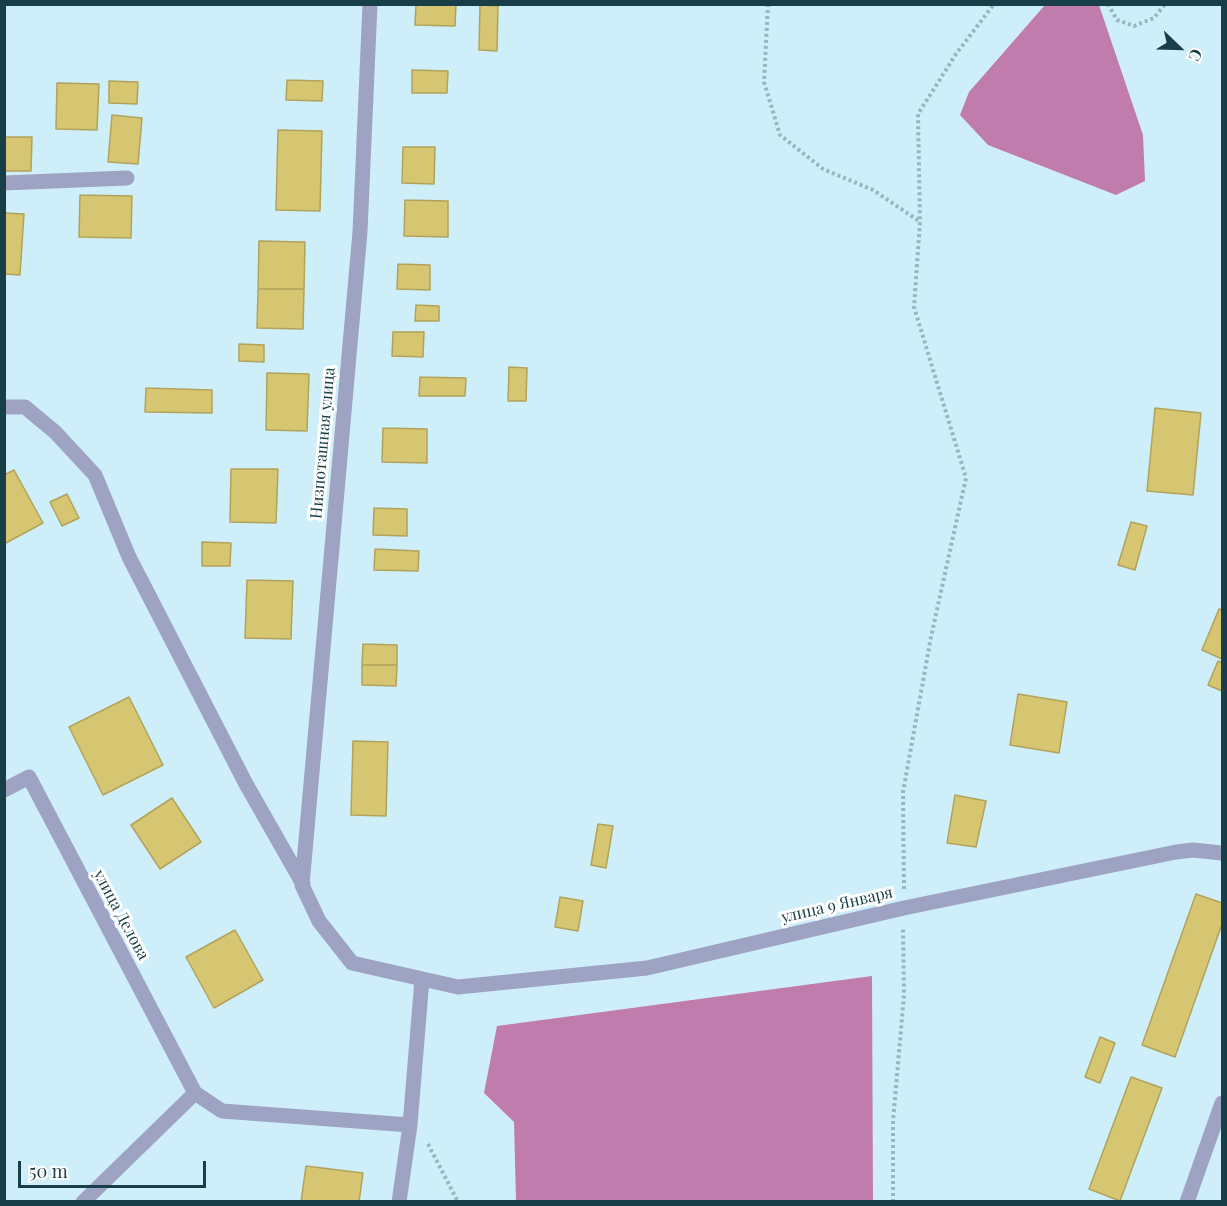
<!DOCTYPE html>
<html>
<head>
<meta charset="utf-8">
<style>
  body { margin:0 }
  #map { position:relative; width:1227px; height:1206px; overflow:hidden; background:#ceeff9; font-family:"Playfair Display",serif }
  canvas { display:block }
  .frame { position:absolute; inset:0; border:6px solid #183e48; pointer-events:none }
  .north { position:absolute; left:1149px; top:18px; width:60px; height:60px; -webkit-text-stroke:4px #fff; paint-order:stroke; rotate:113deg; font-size:16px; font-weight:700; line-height:24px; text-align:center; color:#183e48 }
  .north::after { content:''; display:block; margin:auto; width:21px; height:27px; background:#183e48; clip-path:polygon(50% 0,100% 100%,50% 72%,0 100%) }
  .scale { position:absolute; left:18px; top:1161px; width:188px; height:27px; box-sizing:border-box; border:3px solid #183e48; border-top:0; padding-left:8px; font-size:18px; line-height:21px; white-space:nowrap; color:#183e48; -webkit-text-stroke:4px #fff; paint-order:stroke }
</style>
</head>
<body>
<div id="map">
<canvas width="1227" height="1206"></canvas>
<div class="frame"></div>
<div class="north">С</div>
<div class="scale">50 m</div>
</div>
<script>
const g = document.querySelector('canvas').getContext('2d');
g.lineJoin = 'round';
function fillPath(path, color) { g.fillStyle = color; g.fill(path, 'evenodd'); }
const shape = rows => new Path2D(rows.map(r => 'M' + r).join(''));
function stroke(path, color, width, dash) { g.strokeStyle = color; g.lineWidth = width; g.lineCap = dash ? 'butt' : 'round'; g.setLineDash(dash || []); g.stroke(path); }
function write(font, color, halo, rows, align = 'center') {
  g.font = font + ' "Playfair Display",serif'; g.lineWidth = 6; g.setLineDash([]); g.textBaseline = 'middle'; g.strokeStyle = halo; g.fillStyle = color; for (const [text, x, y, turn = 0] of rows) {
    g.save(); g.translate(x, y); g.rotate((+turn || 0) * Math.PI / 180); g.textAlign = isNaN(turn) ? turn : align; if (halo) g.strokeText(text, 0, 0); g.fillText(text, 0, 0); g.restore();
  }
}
fillPath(shape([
  [1045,5,1099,5,1143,135,1145,181,1116,195,988,145,960,115,969,92],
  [872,976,873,1201,516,1201,514,1122,484,1093,497,1026]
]), '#c17cae');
const building = shape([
  [416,4,456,4,455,26,415,25,416,4],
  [480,5,498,6,497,51,479,50,480,5],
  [412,70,448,71,447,93,412,93,412,70],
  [287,80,323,81,322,101,286,100,287,80],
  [109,81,138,82,137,104,109,103,109,81],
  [57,83,99,84,97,130,56,129,57,83],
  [112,115,142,118,138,164,108,162,112,115],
  [278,130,322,131,320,211,276,210,278,130],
  [4,137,32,137,31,171,4,171,4,137],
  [403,147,435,147,434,184,402,183,403,147],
  [80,195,132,196,131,238,79,237,80,195],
  [405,200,448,201,448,237,404,236,405,200],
  [4,213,24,214,20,275,4,274,4,213],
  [259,241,305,242,304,289,258,289,259,241],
  [398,264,430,265,430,290,397,289,398,264],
  [258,289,304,289,303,329,257,328,258,289],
  [416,305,439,306,439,321,415,321,416,305],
  [393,332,424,332,423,357,392,356,393,332],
  [239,344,264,345,264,362,239,361,239,344],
  [509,367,527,368,526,401,508,401,509,367],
  [267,373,309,374,307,431,266,430,267,373],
  [420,377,466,378,465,396,419,396,420,377],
  [146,388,212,390,212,413,145,412,146,388],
  [1155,408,1201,413,1193,495,1147,491,1155,408],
  [383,428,427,429,427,463,382,462,383,428],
  [231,469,278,469,276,523,230,522,231,469],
  [14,470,43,523,4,544,4,475,14,470],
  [67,494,79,518,62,526,50,502,67,494],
  [374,508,407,509,407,536,373,535,374,508],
  [1131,522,1147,526,1135,570,1118,565,1131,522],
  [202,542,231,543,230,566,202,566,202,542],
  [375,549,419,551,418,571,374,570,375,549],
  [247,580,293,581,291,639,245,638,247,580],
  [1219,609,1222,610,1222,659,1202,650,1219,609],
  [363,644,397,645,397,665,362,665,363,644],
  [1218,661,1222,663,1222,691,1208,685,1218,661],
  [362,665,397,665,396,686,362,685,362,665],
  [1018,694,1067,702,1059,753,1010,745,1018,694],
  [129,697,163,765,103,795,69,727,129,697],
  [353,741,388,742,386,816,351,815,353,741],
  [955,795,986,801,976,847,947,843,955,795],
  [172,798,201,842,160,869,131,825,172,798],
  [598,824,613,826,606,868,591,865,598,824],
  [1196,894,1222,903,1222,924,1175,1057,1142,1045,1196,894],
  [560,897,583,901,578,931,555,927,560,897],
  [235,930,263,980,214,1008,186,957,235,930],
  [1100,1037,1115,1043,1100,1083,1085,1077,1100,1037],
  [1131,1077,1162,1088,1120,1201,1089,1189,1131,1077],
  [306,1166,363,1173,359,1202,301,1202,306,1166]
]);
fillPath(building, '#d6c571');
stroke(building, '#b1a35c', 1.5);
stroke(shape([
  [768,4,764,82,780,135,823,169,873,190,919,221],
  [1108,4,1117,20,1134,26,1154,18,1165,4],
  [904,889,903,792,931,637,966,478,914,307,920,222,918,114,956,54,994,4],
  [428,1144,458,1202],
  [893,1202,893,1121,904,995,903,927]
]), '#94b7c1', 4, [3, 3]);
stroke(shape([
  [370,4,360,232,302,885,319,921,352,963,458,987,647,968,904,908,1176,852,1193,850,1222,853],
  [4,183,127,178],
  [4,407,25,407,55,432,95,475,129,557,246,784,303,884],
  [4,790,29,777,195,1093,222,1111,410,1125],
  [83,1202,195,1093],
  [399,1202,410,1125,422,979],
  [1187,1202,1222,1103]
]), '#9ea3c4', 15);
write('16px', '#183e48', '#fff', [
  ["Низпоташная улица",323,443,-85],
  ["улица 9 Января",837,905,-13],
  ["улица Делова",121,915,62]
]);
</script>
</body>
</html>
